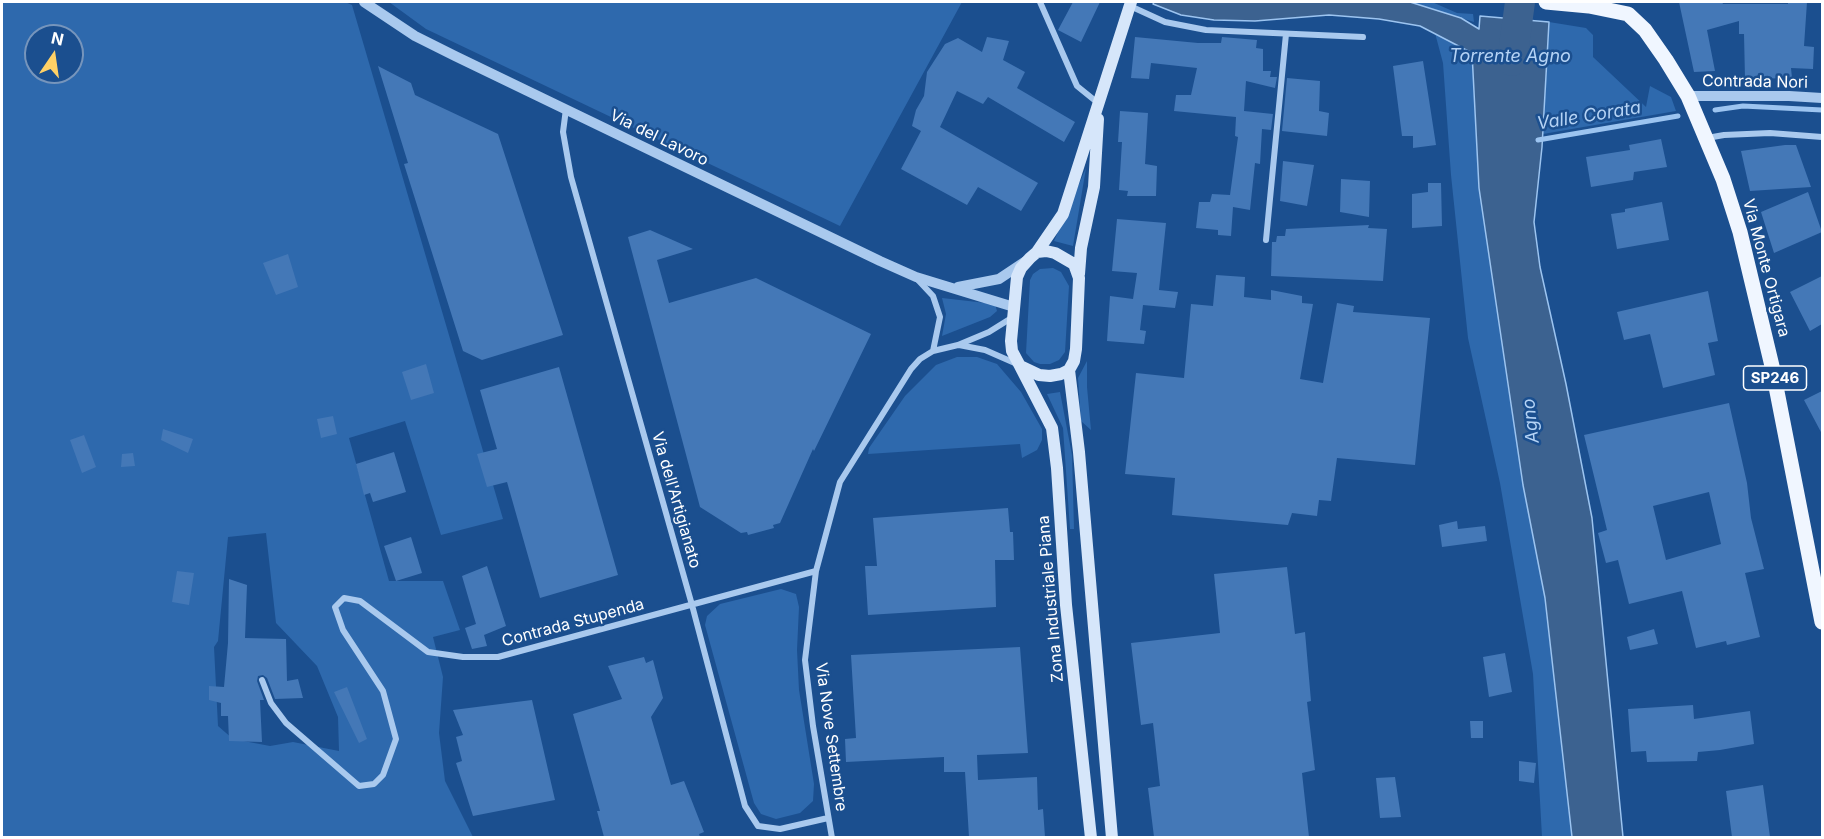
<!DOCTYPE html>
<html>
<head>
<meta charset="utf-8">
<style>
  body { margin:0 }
  #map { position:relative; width:1824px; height:839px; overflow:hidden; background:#1b4f8f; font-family:Inter,sans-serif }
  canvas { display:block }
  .frame { position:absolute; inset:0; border:3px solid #fff; pointer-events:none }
  .north { position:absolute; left:24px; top:24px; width:60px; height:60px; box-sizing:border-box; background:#1b4f8f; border:2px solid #7695bc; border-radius:50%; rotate:13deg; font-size:16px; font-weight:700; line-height:24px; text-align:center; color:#fff }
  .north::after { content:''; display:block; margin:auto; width:21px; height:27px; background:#ffd166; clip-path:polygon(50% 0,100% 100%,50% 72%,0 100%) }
</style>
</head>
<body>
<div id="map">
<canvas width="1824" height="839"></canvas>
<div class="frame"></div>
<div class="north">N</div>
</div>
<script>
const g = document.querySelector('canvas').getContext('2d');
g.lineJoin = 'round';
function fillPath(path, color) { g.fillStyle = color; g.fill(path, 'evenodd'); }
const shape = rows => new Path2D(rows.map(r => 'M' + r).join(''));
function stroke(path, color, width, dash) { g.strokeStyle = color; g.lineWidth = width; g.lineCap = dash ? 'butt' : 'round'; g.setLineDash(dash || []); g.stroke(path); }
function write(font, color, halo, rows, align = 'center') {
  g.font = font + ' Inter,sans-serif'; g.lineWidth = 5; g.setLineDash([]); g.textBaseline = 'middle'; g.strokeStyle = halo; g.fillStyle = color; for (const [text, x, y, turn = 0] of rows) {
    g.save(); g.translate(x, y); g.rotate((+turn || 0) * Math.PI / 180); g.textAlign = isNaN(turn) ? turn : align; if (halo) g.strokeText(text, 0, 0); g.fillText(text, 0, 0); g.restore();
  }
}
fillPath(shape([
  [2,2,345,2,352,5,503,519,441,535,405,421,349,438,389,581,443,581,460,630,433,637,443,677,439,733,445,781,473,837,2,838],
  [36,36,72,36,72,72,36,72],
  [266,533,276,623,317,666,338,717,339,751,293,742,270,746,233,739,218,726,214,647,218,641,228,537],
  [389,2,962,2,840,226,426,29],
  [1410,2,1432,2,1457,13,1473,14,1474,22],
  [1549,22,1586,28,1593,35,1593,57,1646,107,1650,86,1671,97,1676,111,1543,134],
  [1435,33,1472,53,1479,188,1523,485,1545,598,1572,837,1542,837,1533,674,1500,483,1468,338,1451,175,1443,63],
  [1086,168,1073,246,1054,241],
  [1053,268,1061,272,1069,286,1065,352,1059,360,1050,364,1040,364,1034,362,1026,353,1030,280,1033,274,1040,269],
  [942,298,995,304,997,311,990,317,942,336,946,314],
  [957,357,977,357,997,364,1021,392,1042,429,1042,440,1037,450,1022,458,1020,444,868,454,869,448,905,396,936,365],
  [1087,361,1087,387,1091,430,1081,421,1078,378],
  [1060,392,1072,455,1074,529,1070,529,1063,428,1047,394],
  [781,589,796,594,799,607,797,650,799,690,814,784,813,801,800,813,776,819,761,814,754,803,705,625,707,616,720,604]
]), '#2e69ad');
const water = shape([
  [1154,2,1410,2,1461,18,1479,29,1480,16,1549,22,1542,147,1534,222,1540,267,1566,384,1592,518,1623,837,1572,837,1545,598,1523,485,1479,188,1472,53,1420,26,1379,19,1329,15,1255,21,1214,20,1181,15,1153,4,1154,2]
]);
fillPath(water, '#3c6290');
stroke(water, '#9cc4f0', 1.5);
stroke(shape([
  [1715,110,1743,106,1822,110],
  [1538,140,1678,116]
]), '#9cc4f0', 5);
stroke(shape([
  [1512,61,1520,2]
]), '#3c6290', 30);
fillPath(shape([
  [1073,2,1100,2,1081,42,1058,30],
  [1679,2,1722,2,1723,4,1788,4,1788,2,1807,2,1804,46,1814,47,1813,69,1791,68,1792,78,1745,79,1744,34,1739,34,1739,21,1707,30,1715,71,1694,72],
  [987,37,1009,41,1003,60,1025,72,1017,88,1075,122,1064,142,988,97,983,104,957,91,940,127,1038,183,1021,211,978,187,967,205,901,169,921,131,912,126,916,110,924,96,927,72,945,44,958,38,982,52],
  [1135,37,1198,43,1221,43,1222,37,1257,40,1256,48,1263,49,1263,71,1271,71,1270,77,1277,77,1275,88,1246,81,1244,111,1273,114,1271,130,1262,129,1260,164,1255,163,1250,210,1233,207,1231,236,1218,235,1218,230,1196,228,1199,202,1210,202,1212,194,1230,195,1238,137,1235,136,1236,117,1174,111,1176,95,1191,95,1197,68,1151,63,1149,79,1131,78],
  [1423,61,1436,145,1413,148,1413,136,1402,136,1393,66],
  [378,66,411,83,415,95,498,134,563,335,482,360,463,351,404,164,408,163],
  [1287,78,1320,81,1319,111,1329,113,1327,136,1282,131],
  [1120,111,1148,113,1145,164,1157,166,1156,196,1127,196,1128,191,1119,190,1122,142,1118,142],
  [1661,139,1667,167,1634,172,1633,180,1591,187,1586,157,1630,150,1629,145],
  [1785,145,1796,145,1811,187,1750,191,1741,151],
  [1283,161,1314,165,1307,206,1280,201],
  [1341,179,1370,181,1369,217,1340,212],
  [1428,183,1441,183,1442,226,1412,228,1412,194,1428,192],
  [1808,192,1822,232,1774,253,1761,212],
  [1662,202,1669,240,1617,249,1611,214,1625,212,1625,209],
  [1117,219,1166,223,1159,290,1178,292,1175,308,1143,305,1140,330,1146,331,1144,344,1107,341,1110,296,1133,299,1137,273,1112,271],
  [1369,225,1368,228,1387,229,1383,281,1271,276,1272,242,1276,242,1277,236,1285,236,1286,229],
  [650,230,693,249,657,260,669,303,756,278,871,334,814,451,813,449,780,523,773,525,774,528,748,535,747,532,741,533,700,507,628,237],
  [288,254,298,287,276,295,263,263],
  [1216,275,1245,277,1244,297,1271,300,1271,290,1302,296,1302,303,1313,304,1300,379,1323,383,1337,303,1354,306,1353,312,1430,318,1415,465,1337,458,1331,501,1319,500,1317,516,1292,513,1288,525,1172,515,1175,478,1125,474,1136,373,1184,378,1191,304,1213,306],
  [1822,276,1822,324,1810,331,1790,292],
  [1708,291,1718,341,1708,343,1715,375,1663,388,1650,334,1624,340,1617,312],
  [426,364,434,393,411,400,402,372],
  [559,367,618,575,540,598,507,482,487,487,477,454,497,449,480,390],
  [1822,391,1822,434,1804,400],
  [1729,403,1747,483,1751,518,1764,569,1745,573,1760,637,1727,645,1726,641,1696,648,1682,591,1629,604,1618,560,1606,563,1598,533,1607,530,1584,435],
  [1709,492,1721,544,1666,560,1653,506],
  [333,416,337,434,321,438,317,419],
  [163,429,193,439,188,453,161,440],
  [84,435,96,467,82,473,70,440],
  [394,452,406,492,373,502,370,493,364,495,356,464],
  [133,453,135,466,121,467,122,454],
  [1008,508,1010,532,1013,532,1014,560,995,560,996,607,868,615,865,566,877,566,873,518],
  [1457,521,1458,529,1485,526,1487,541,1442,547,1439,525],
  [411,537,422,573,396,581,384,546],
  [487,566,506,626,484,635,487,646,472,649,465,628,476,624,462,576],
  [1287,567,1295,634,1305,632,1311,701,1307,702,1315,770,1302,773,1309,837,1154,837,1148,788,1160,786,1153,723,1141,725,1131,643,1220,633,1214,574],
  [177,571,194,573,189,605,172,602],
  [229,579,247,585,245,638,286,639,287,681,298,679,303,698,275,699,267,678,263,675,258,676,257,681,264,700,260,700,262,742,229,741,228,716,221,716,221,703,209,700,209,686,224,687,228,643],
  [1654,629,1658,644,1630,650,1627,637],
  [1020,647,1028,753,977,755,978,780,1037,777,1038,810,1043,809,1045,837,969,837,965,772,944,772,944,757,846,762,845,739,856,738,851,655],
  [1505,653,1512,692,1489,697,1483,657],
  [644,657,646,663,653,660,663,698,651,717,671,785,684,781,704,832,699,834,700,837,604,837,597,811,600,811,573,714,622,699,608,666],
  [347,687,367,739,359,743,334,692],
  [532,700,555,800,473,816,456,763,462,761,456,737,463,735,453,710],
  [1693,705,1694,719,1750,711,1754,744,1720,750,1698,752,1697,761,1647,762,1646,751,1631,752,1628,709],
  [1470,721,1483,721,1483,738,1471,738],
  [1519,761,1536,763,1534,783,1519,781],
  [1395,777,1401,817,1380,818,1376,778],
  [1763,785,1770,837,1732,837,1726,791]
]), '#4478b7');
stroke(shape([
  [1040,2,1077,86,1098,103],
  [1130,6,1165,22,1206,30,1363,37],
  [566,109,563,132,571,177,692,605,745,806,758,826,780,829,828,818],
  [1707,138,1724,135,1770,133,1822,137],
  [1266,240,1286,34],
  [918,280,933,296,940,317,933,351],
  [959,345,985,350,1017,364],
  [262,680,271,703,286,723,359,786,374,784,383,775,396,739,383,691,343,630,335,607,344,598,360,601,428,652,463,657,498,657,816,571],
  [832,838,813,726,805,660,816,571,840,482,911,369,920,359,933,351,958,345,989,332,1013,317]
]), '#a9c9ee', 6);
stroke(shape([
  [364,2,415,36,455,56,880,261,916,277,1014,307],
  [1688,96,1789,96,1822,98],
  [958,287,999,279,1026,261]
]), '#a9c9ee', 10);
stroke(shape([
  [1046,251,1055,253,1074,264,1079,278,1076,349,1074,361,1069,370,1061,374,1050,376,1039,375,1020,366,1012,351,1011,341,1017,277,1021,268,1030,258,1037,252,1046,251],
  [1037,252,1063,214,1131,2],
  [1079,274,1081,248,1094,187,1098,119],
  [1020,366,1052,428,1057,468,1066,605,1091,838],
  [1069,370,1079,452,1112,838]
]), '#d6e6fa', 12);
stroke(shape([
  [1546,2,1589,6,1628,14,1645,30,1666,60,1688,96,1723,179,1740,232,1772,366,1822,622]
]), '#f0f6ff', 15);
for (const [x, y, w] of [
  [1775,378,63]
]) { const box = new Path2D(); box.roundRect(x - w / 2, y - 12, w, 24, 4.5); g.fillStyle = '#1b4f8f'; g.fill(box); stroke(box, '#fff', 1.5); }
write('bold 15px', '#fff', null, [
  ["SP246",1775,378]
]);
write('16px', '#fff', '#1b4f8f', [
  ["Contrada Nori",1755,82,1],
  ["Via del Lavoro",659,138,26],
  ["Via Monte Ortigara",1766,268,75],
  ["Via dell'Artigianato",676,500,74],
  ["Zona Industriale Piana",1051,599,-95],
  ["Contrada Stupenda",573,623,-15],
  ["Via Nove Settembre",831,737,82]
]);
write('italic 18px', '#b5d3f5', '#1b4f8f', [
  ["Torrente Agno",1510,57],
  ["Valle Corata",1589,116,-9],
  ["Agno",1531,421,-96]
]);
</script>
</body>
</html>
